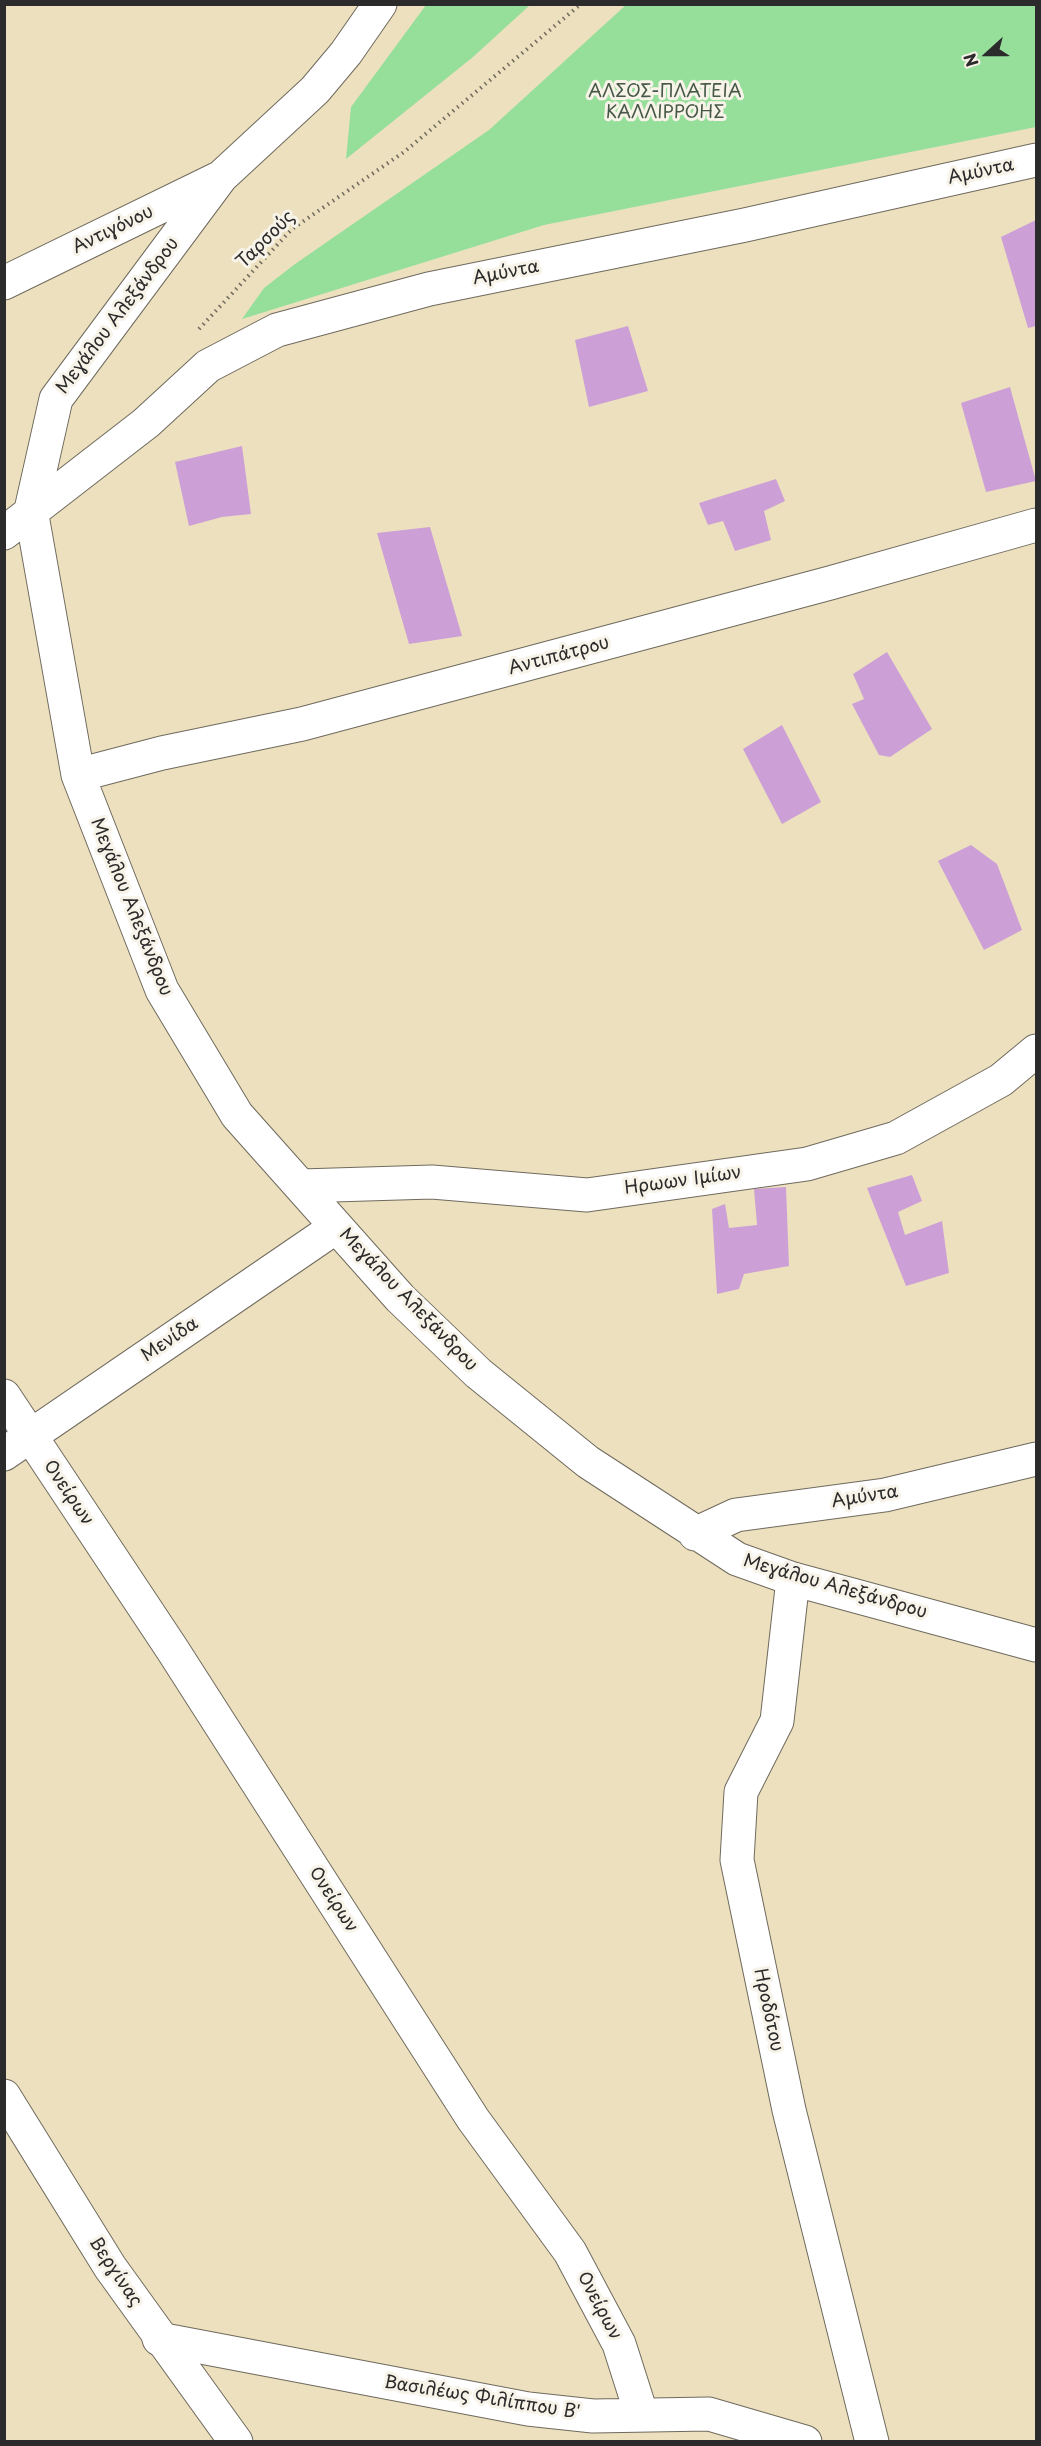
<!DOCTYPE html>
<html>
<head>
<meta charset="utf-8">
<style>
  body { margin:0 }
  #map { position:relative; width:1041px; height:2446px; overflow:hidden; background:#ede0be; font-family:"Playpen Sans",sans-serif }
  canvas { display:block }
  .frame { position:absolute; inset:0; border:6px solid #2b2b2b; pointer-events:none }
  .north { position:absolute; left:957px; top:24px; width:60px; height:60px; -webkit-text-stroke:4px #f7f3e8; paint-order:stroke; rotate:249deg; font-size:16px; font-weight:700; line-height:24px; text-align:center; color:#2b2b2b }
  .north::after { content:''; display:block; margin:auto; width:21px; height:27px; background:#2b2b2b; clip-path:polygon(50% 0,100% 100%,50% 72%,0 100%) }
</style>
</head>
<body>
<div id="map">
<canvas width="1041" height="2446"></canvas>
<div class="frame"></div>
<div class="north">N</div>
</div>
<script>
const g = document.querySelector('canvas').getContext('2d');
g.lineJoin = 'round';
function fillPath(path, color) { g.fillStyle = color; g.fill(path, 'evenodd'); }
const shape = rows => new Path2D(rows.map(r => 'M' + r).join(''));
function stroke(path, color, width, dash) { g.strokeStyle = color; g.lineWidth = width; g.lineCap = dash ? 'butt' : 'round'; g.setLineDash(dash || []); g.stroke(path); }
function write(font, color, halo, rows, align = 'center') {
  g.font = font + ' "Playpen Sans",sans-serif'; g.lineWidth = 6; g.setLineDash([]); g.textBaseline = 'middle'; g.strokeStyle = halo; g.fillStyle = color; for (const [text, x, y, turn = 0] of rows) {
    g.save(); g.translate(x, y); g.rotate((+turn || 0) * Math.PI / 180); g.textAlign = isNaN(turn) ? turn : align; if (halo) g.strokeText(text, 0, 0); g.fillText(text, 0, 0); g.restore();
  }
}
fillPath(shape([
  [627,4,1036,5,1036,127,544,225,242,319,264,288,295,264,489,130],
  [426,5,530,5,473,57,346,159,351,107]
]), '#95df9a');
fillPath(shape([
  [1036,220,1036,326,1028,328,1001,237],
  [628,326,648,391,589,407,575,340],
  [1010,387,1036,481,986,492,961,403],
  [242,446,251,514,222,517,189,526,175,462],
  [776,479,785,501,764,511,771,540,735,551,723,521,708,525,699,503],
  [430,527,462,636,409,644,377,533],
  [887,652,932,729,890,757,879,755,852,704,864,699,853,674],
  [782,725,821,802,782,824,743,749],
  [971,845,997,864,1022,930,984,950,938,861],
  [912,1175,922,1201,898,1212,905,1235,942,1221,949,1273,906,1286,867,1188],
  [786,1187,789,1266,744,1274,739,1289,717,1294,712,1209,725,1204,729,1228,757,1225,754,1189]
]), '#cca0d7');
const minor = shape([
  [380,4,346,53,315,90,221,177,56,399,31,510,78,775,162,990,237,1115,400,1298,478,1373,588,1462,737,1559,793,1579,1036,1645],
  [4,283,217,179],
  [4,533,146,423,208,366,277,330,429,289,745,225,1036,160],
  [78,775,162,753,302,724,830,583,1036,525],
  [301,1186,432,1182,587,1195,807,1164,896,1138,1001,1080,1036,1051],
  [4,1396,172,1649,473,2119,570,2252,619,2344,641,2413],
  [4,1454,336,1227],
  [695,1534,736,1515,885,1495,1036,1459],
  [793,1579,777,1721,741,1792,737,1860,789,2110,872,2442],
  [159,2339,528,2409,593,2416,709,2414,805,2442]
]);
const tertiary = shape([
  [4,2096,110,2267,236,2442]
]);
stroke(minor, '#6f6a5e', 35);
stroke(tertiary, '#6f6a5e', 35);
stroke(shape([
  [199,329,292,229,404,152,581,4]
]), '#6f6a5e', 4, [1.5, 4.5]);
stroke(minor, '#fff', 33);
stroke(tertiary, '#fff', 33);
write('18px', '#465847', '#f7f3e8', [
  ["ΑΛΣΟΣ-ΠΛΑΤΕΙΑ",665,92],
  ["ΚΑΛΛΙΡΡΟΗΣ",665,113]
]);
write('18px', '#2b2b2b', '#f7f3e8', [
  ["Αμύντα",981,172,-12],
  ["Αντιγόνου",113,230,-26],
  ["Ταρσούς",266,240,-45],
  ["Αμύντα",506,273,-11],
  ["Μεγάλου Αλεξάνδρου",118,316,-53],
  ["Αντιπάτρου",559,656,-15],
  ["Μεγάλου Αλεξάνδρου",131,907,68],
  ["Ηρωων Ιμίων",683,1181,-8],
  ["Μεγάλου Αλεξάνδρου",408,1300,46],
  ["Μενίδα",170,1340,-34],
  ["Ονείρων",68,1493,56],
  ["Αμύντα",865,1497,-9],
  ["Μεγάλου Αλεξάνδρου",835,1587,16],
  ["Ονείρων",333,1900,57],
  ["Ηροδότου",768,2010,78],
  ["Βεργίνας",115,2272,56],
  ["Ονείρων",599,2306,62],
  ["Βασιλέως Φιλίππου Β'",482,2398,9]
]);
</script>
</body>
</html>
